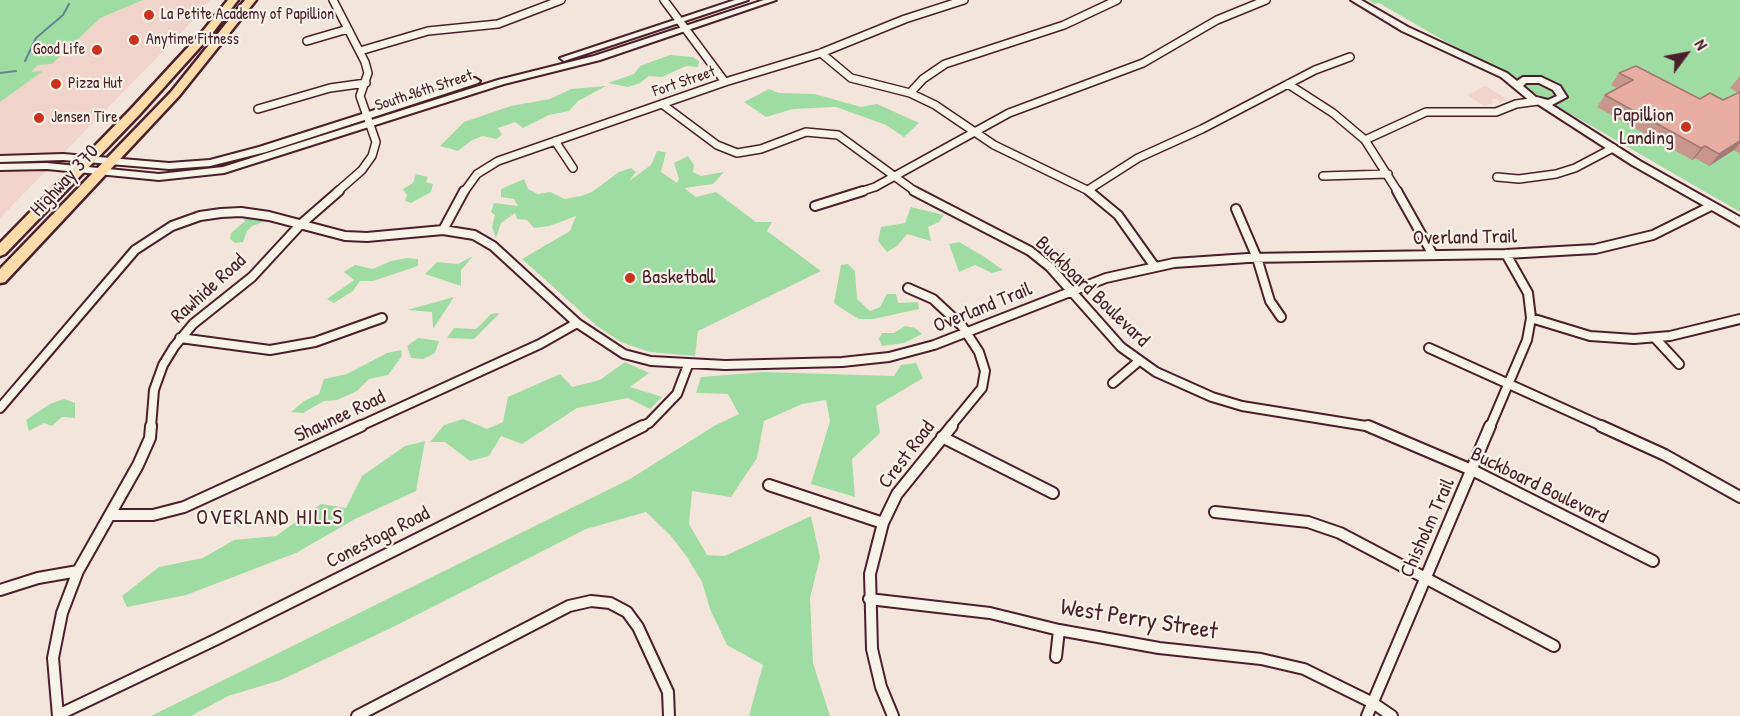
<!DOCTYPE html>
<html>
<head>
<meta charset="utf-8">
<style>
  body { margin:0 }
  #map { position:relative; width:1740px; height:716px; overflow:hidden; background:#f4e5da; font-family:"Patrick Hand",sans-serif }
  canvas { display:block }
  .north { position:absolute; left:1656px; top:24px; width:60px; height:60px; -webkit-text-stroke:4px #f7f3e8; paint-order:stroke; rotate:58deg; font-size:16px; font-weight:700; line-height:24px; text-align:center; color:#4a1f2b }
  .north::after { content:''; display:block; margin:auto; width:21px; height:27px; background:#4a1f2b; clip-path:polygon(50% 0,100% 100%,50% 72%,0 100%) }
</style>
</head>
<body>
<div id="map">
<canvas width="1740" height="716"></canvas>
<div class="north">N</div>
</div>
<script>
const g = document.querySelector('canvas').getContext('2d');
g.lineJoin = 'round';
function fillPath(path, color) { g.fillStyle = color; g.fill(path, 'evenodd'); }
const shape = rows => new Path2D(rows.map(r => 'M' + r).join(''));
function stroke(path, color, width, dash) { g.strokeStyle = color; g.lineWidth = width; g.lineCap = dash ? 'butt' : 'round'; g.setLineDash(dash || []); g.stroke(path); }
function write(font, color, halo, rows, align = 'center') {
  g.font = font + ' "Patrick Hand",sans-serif'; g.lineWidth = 4.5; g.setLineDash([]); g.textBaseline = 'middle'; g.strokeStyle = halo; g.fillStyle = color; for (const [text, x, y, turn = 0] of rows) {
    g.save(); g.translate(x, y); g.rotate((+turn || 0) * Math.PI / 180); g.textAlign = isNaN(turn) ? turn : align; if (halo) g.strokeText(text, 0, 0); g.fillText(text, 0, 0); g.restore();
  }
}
fillPath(shape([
  [128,0,210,0,184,30,0,218,0,95,21,81,86,18],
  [1485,86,1507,99,1500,103,1497,99,1491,99,1493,103,1484,106,1467,95]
]), '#f0d4ca');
fillPath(shape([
  [0,0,143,0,100,18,52,64,38,65,31,72,43,71,0,102],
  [1368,0,1740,0,1740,212,1379,3,1375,4],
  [670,55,693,57,699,61,698,67,686,66,662,77,649,76,640,83,628,87,608,83,634,74,640,66],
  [606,86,578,101,569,111,549,115,523,128,515,122,498,128,502,135,496,139,483,136,472,140,458,151,440,146,464,122,511,106,550,99,571,89],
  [769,89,779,93,815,94,861,107,877,104,919,123,904,137,886,125,836,107,793,109,766,117,744,102],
  [657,151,666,152,661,172,677,183,679,179,674,163,688,156,694,165,693,172,701,176,724,172,713,184,684,188,696,197,716,192,756,222,772,222,767,231,821,271,698,331,695,356,650,352,621,342,597,326,522,259,570,231,576,216,549,226,534,228,527,220,517,219,515,213,501,223,496,238,492,227,495,215,491,212,494,203,518,206,514,199,501,197,501,189,524,179,528,189,538,194,550,192,565,199,581,196,592,192,619,172,631,168,636,172,629,181,651,165],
  [416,174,428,177,426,182,433,184,431,192,411,203,405,201,407,195,403,189,413,183],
  [911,207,944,215,939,222,928,227,931,241,907,234,897,246,887,252,878,241,881,227,905,223],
  [247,216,269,220,252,226,247,231,243,242,235,243,230,239,231,233,245,221,243,218],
  [959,242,983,256,1003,270,992,273,975,265,959,272,949,244],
  [473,256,461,270,461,286,425,274,437,262,458,264],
  [407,258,418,259,418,266,373,281,360,281,353,291,334,303,327,299,354,280,344,272,355,265,373,269,391,261],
  [848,264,855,271,857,299,870,311,880,307,887,294,896,294,898,303,918,302,919,309,873,319,859,319,847,312,834,303,841,265],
  [454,297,433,329,432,312,407,310],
  [500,313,474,339,447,338,454,328,476,329,491,314],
  [905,326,915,328,922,334,904,343,882,346,879,339,882,333,894,333],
  [418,338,439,341,435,353,423,359,411,358,407,346],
  [401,350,402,356,388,375,369,379,357,391,337,400,324,401,303,413,291,412,304,401,319,394,324,379,347,374,387,353],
  [625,362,649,373,630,387,662,397,650,409,628,398,577,408,522,444,501,436,489,456,470,461,445,442,430,442,444,425,463,419,487,429,503,422,508,397,560,374,572,387,600,380],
  [916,363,923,378,876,406,880,433,852,459,855,497,811,484,830,421,826,400,802,404,764,421,757,458,731,497,692,491,689,524,707,555,725,556,811,516,820,557,810,598,813,663,830,716,749,716,763,665,727,645,710,609,702,582,687,557,670,535,646,512,586,529,397,625,281,680,228,696,191,716,151,716,630,479,714,426,739,414,728,394,696,393,701,377,764,372,894,376,901,365],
  [64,399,75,403,75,418,62,417,52,426,44,423,29,431,26,420,50,404],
  [425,441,416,491,355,519,296,553,186,595,127,607,122,596,159,567,203,558,234,540,276,536,321,504,346,508,362,476,405,446]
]), '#9fdca3');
stroke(shape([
  [25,61,36,38,63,15,69,4],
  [0,73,16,71]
]), '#65848f', 2);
const streetFar2 = shape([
  [333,0,365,62,368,73,360,96,376,142,372,156,362,170,337,192],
  [664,0,725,82],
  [307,41,348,29],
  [360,51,428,31,498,24,561,0],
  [821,53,851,78,910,93,935,105,994,145,1091,192],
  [1288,84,1333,113,1365,140,1398,192],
  [910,93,923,79,945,64,1064,25,1117,0],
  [662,104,717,145,737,153,761,149,806,132,838,135,916,192],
  [258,109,330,88,366,83],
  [1365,140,1426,112,1496,112,1516,104,1538,101],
  [555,141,573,168],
  [1323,176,1388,174],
  [1497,177,1519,179,1556,174,1575,168,1613,148],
  [1088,190,1138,158,1202,129,1315,70,1350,57],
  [464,192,477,174,498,161,725,82,821,53,905,19,964,0],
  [859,192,875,187,1009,113,1143,63,1217,20,1266,0]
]);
const streetFar1 = shape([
  [914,191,1030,251,1050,267,1121,347,1156,372,1212,397,1242,406,1372,427],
  [1089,191,1118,215,1155,267],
  [1397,191,1433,255],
  [815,206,863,191],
  [1236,209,1257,258,1270,301,1281,317],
  [443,230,464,191],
  [908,288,933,299,962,326,979,352,985,371,982,388,950,427],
  [1531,318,1590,336,1634,339,1670,336,1740,319],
  [180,338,270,350,315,342,382,318],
  [1655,338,1679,364],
  [1429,348,1604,427],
  [1113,383,1139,361],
  [0,408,135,250,172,226,200,216,221,213,241,212,269,216,345,236,367,237,443,230,474,235,493,246,577,323,624,354,651,361,725,365,842,362,889,357,934,345,1106,278,1174,263,1248,258,1506,254,1595,249,1653,235,1711,206],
  [151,427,154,390,163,365,174,347,193,324,252,277,300,225,339,191],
  [358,427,540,344,577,323],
  [640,427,649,423,677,394,688,365],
  [1490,427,1527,340,1531,318,1528,293,1506,254]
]);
const street = shape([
  [1368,426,1474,471,1653,561],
  [1601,426,1665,455,1740,497],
  [942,437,1053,493],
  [769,485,883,523],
  [1215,512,1308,522,1340,533,1554,646],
  [110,515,153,515,184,507,361,426],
  [0,590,38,578,78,571],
  [869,599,990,613,1059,630,1159,648,1261,659,1304,669,1373,703,1392,716],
  [1056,657,1059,630],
  [58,715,215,640,643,426],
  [58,716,53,658,62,613,78,571,138,465,150,438,151,426],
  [357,716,569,606,591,601,610,603,627,612,638,627,668,692,669,716],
  [893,716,881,687,872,649,870,574,883,523,897,494,952,426],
  [1367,716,1490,426]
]);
const secondary = shape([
  [735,0,748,0,567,60,564,61,560,58,735,0],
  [764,0,776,0,600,60,504,84,224,173,159,180,47,169,0,170,0,164,47,163,159,174,223,167,498,80,594,56,764,0],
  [1351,0,1361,0,1408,27,1507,73,1517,81,1523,77,1541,77,1560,86,1567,97,1552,105,1640,161,1740,217,1740,226,1632,165,1536,103,1530,101,1501,77,1402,31,1351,0],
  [1526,83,1539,83,1553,90,1557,96,1548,100,1536,97,1523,86,1526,83],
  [475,78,480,81,478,83,266,152,210,166,169,169,63,160,0,162,0,156,63,154,169,163,210,160,259,147,475,78]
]);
const highway = shape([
  [228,0,238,0,211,35,139,115,5,254,0,256,0,243,131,109,203,31,228,0],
  [245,0,256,0,179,96,5,282,0,283,0,269,171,92,245,0]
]);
stroke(streetFar2, '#4a1f2b', 10);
stroke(streetFar1, '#4a1f2b', 12);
stroke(street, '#4a1f2b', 14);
stroke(secondary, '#4a1f2b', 4);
stroke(highway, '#4a1f2b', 5);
stroke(streetFar2, '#f7f3e8', 7);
stroke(streetFar1, '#f7f3e8', 8);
stroke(street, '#f7f3e8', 10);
fillPath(secondary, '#f7f3e8');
fillPath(highway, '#fddcac');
fillPath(shape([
  [1619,73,1700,99,1723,100,1738,93,1730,88,1740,76,1740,154,1734,150,1709,166,1695,158,1692,160,1597,107,1605,95,1618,89,1611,85]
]), '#c8968d');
fillPath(shape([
  [1740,141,1740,143,1734,150,1709,166,1719,154],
  [1705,146,1695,158,1692,160,1701,148]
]), '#a27a73');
const building = shape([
  [1636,66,1700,99,1710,93,1723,100,1740,92,1740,141,1719,154,1705,146,1701,148,1605,95,1633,80,1619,73,1636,66]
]);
fillPath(building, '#e8aea4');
stroke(building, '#a27a73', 1.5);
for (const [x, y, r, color] of [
  [149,15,6,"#c8321e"],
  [134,40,6,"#c8321e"],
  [97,50,6,"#c8321e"],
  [56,84,6,"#c8321e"],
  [39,118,6,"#c8321e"],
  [1686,127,6,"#c8321e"],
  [630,278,6,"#c8321e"]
]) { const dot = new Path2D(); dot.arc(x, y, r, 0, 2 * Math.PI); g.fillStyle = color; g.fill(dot); stroke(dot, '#f7f3e8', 2); }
write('16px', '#4a1f2b', '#f7f3e8', [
  ["La Petite Academy of Papillion",161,15],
  ["Anytime Fitness",146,40],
  ["Good Life",85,50,"right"],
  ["Pizza Hut",68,84],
  ["Jensen Tire",51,118]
], 'left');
write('16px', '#4a1f2b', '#f7f3e8', [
  ["Fort Street",684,82,-19],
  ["South 96th Street",424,91,-18]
]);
write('20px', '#4a1f2b', '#f7f3e8', [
  ["Papillion",1674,116],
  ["Landing",1674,139],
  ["Basketball",642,278,"left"]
], 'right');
write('20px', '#4a1f2b', '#f7f3e8', [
  ["Highway 370",65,181,-47],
  ["Overland Trail",1465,238,-1],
  ["Rawhide Road",209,289,-42],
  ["Buckboard Boulevard",1092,292,44],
  ["Overland Trail",983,308,-22],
  ["Shawnee Road",340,417,-25],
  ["Crest Road",907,455,-53],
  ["Buckboard Boulevard",1539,486,26],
  ["Chisholm Trail",1428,528,-66],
  ["Conestoga Road",378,538,-27]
]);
g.letterSpacing = '1.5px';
write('21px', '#4a1f2b', '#f7f3e8', [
  ["OVERLAND HILLS",270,518]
]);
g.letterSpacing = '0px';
write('24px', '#4a1f2b', '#f7f3e8', [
  ["West Perry Street",1139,620,9]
]);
</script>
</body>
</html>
